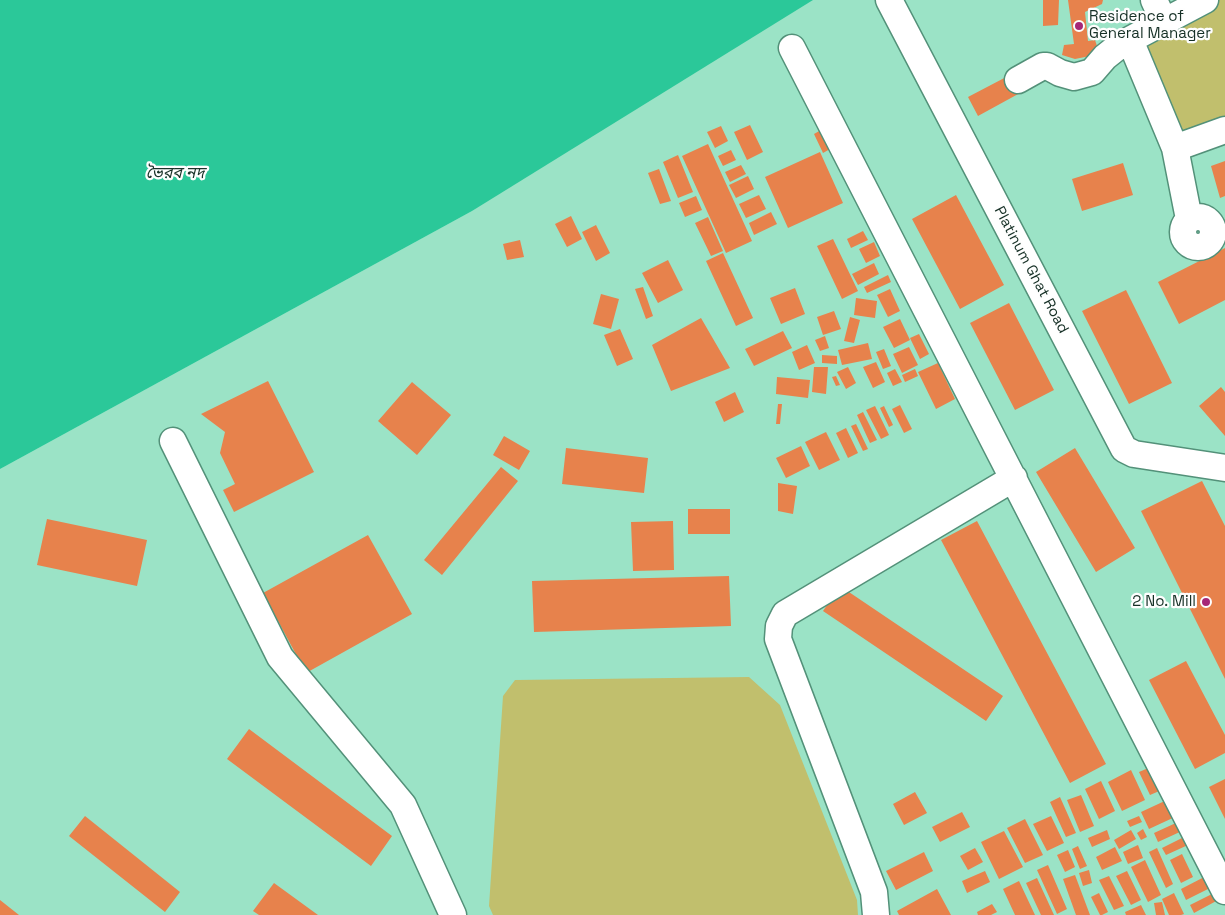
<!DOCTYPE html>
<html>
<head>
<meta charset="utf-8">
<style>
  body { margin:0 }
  canvas { display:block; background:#adedd3 }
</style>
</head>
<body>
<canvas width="1225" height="915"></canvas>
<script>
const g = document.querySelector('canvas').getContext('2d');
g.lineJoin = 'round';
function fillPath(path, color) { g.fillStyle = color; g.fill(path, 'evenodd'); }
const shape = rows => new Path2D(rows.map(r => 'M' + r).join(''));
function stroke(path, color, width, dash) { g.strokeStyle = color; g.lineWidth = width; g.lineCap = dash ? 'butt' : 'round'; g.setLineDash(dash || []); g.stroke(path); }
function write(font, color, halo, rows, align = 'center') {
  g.font = font + ' "Space Grotesk","Noto Sans Bengali",sans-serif'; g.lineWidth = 4.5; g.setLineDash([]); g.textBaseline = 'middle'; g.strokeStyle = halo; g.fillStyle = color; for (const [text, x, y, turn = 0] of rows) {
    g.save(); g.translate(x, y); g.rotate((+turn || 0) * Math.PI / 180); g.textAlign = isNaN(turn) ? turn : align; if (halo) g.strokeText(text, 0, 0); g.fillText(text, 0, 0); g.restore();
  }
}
fillPath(shape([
  [791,0,1225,0,1225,915,0,915,0,469,472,211]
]), '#9be3c6');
fillPath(shape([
  [1216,0,1225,0,1225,124,1181,140,1141,43],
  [749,677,780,705,857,900,858,915,493,915,489,906,503,696,515,680]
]), '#c1bf6d');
fillPath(shape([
  [0,0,813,0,472,211,0,469]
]), '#2bc899');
fillPath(shape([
  [1043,0,1059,0,1058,25,1043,26],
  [1068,0,1103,0,1102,4,1085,12,1088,41,1095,40,1099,52,1095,55,1075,59,1062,55,1064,45,1074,44],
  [1010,75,1020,93,978,116,968,97],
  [750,125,763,152,747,160,734,132],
  [721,126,728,141,715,148,707,132],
  [821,130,830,149,823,153,814,134],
  [708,144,752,241,726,253,682,156],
  [731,150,736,160,723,166,718,156],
  [820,152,843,203,788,228,765,177],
  [678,155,693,192,678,198,663,162],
  [1225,161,1225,196,1220,198,1211,166],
  [1123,163,1133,195,1082,211,1072,179],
  [741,165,746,174,730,182,725,172],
  [659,169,671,201,660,204,648,173],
  [748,176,754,189,736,198,729,185],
  [759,195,766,209,746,218,739,204],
  [956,195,1004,285,960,309,912,219],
  [696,196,702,210,685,217,679,203],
  [771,212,777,224,754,235,749,223],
  [571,216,582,239,567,247,555,224],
  [708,217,723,251,711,256,695,223],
  [596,225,610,253,596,261,582,232],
  [863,231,868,240,851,248,847,239],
  [833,239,858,291,842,299,817,246],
  [520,240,524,257,507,260,503,244],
  [874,242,880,256,866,263,859,249],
  [1225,248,1225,300,1179,324,1158,282],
  [723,253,753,318,736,326,706,261],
  [668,260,683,290,658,303,642,273],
  [874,263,879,274,858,285,852,274],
  [888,275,891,282,867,293,864,287],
  [643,287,653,316,646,319,635,289],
  [795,288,805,314,781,324,770,298],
  [890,289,900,311,888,317,877,295],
  [1126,290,1172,383,1129,404,1082,311],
  [601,294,619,299,611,329,593,324],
  [856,298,877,301,875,318,854,315],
  [1009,303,1054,390,1015,410,970,323],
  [834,311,841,329,823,335,817,317],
  [850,317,860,320,854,343,844,341],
  [701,318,730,368,671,391,652,345],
  [900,319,910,340,894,348,883,327],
  [620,329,633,359,617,366,604,335],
  [783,331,792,348,754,366,745,349],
  [919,334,929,354,920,359,910,338],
  [825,336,829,348,820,351,815,340],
  [868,343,872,359,842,365,838,350],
  [807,345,815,363,799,370,792,352],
  [909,347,918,365,902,373,893,354],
  [884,349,891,366,883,369,876,352],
  [822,355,837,356,837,364,822,363],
  [876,362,885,382,873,388,863,367],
  [938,363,955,399,936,409,918,372],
  [814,367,828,367,826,394,812,392],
  [848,367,856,383,846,389,837,372],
  [895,369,902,382,893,386,887,373],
  [915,369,918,376,905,382,902,375],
  [836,376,840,385,836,386,832,377],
  [777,377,810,380,808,398,776,394],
  [268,381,314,472,234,512,223,490,235,484,220,453,225,432,201,414],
  [412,382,451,415,417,455,378,421],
  [1221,387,1225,392,1225,436,1199,406],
  [735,392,744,412,724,422,715,402],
  [778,404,782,404,780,424,776,424],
  [900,405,912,429,904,433,892,409],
  [875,406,889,435,881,439,866,410],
  [884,406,893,425,889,427,880,408],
  [863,412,877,440,870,443,857,415],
  [856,424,868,449,863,451,851,426],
  [846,428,858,453,848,458,836,433],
  [826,432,840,460,819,470,805,442],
  [504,436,530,451,519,470,493,455],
  [801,446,810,466,786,478,776,458],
  [566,448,648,458,644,493,562,484],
  [1075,448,1135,548,1096,572,1036,472],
  [501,467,518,481,442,575,424,560],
  [1202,481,1225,526,1225,679,1141,511],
  [778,483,797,486,793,514,778,511],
  [688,509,730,509,730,534,688,534],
  [47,519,147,540,137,586,37,565],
  [673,521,674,570,633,571,631,522],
  [977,521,1106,764,1070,783,941,540],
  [368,535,412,614,306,673,263,593],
  [729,576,731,626,534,632,532,581],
  [840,586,1003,696,986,721,823,611],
  [1186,661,1225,735,1225,753,1195,769,1149,680],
  [249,729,392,836,371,866,227,759],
  [1153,766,1164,789,1150,795,1139,772],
  [1131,770,1145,800,1122,811,1108,782],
  [1225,779,1225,819,1209,787],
  [1101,781,1115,811,1099,819,1085,789],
  [915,792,927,813,904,825,893,804],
  [1081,795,1094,826,1080,832,1067,800],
  [1060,797,1076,833,1066,837,1050,802],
  [1169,799,1177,816,1149,829,1141,812],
  [962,812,970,827,940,842,932,827],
  [85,816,180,892,165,912,69,836],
  [1051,816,1064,843,1047,851,1033,824],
  [1139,816,1142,822,1130,827,1127,821],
  [1025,819,1043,855,1025,863,1007,828],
  [1178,822,1182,831,1158,842,1154,833],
  [1143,829,1147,837,1141,840,1137,833],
  [1107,830,1110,839,1092,847,1088,838],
  [1131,830,1136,839,1119,849,1114,840],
  [1004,831,1023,867,999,879,981,842],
  [1184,837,1188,845,1166,855,1162,848],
  [1138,845,1143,858,1128,864,1123,852],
  [1078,846,1087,866,1080,869,1072,849],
  [1115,847,1122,861,1102,870,1096,857],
  [975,848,983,862,968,870,960,856],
  [1157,848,1173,884,1166,888,1149,852],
  [1068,850,1075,867,1065,872,1057,855],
  [924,852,933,871,896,890,886,871],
  [1182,854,1193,877,1181,883,1170,860],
  [1145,860,1161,895,1148,902,1131,867],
  [1048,865,1067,909,1057,914,1037,870],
  [1089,870,1092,883,1083,886,1079,873],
  [985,871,990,882,967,893,962,881],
  [1127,871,1141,900,1131,905,1116,876],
  [1210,874,1216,885,1186,900,1181,889],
  [1075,875,1090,915,1076,915,1063,879],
  [1109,876,1124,906,1114,910,1099,880],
  [1037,878,1054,915,1041,915,1026,883],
  [1019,881,1035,915,1015,915,1003,889],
  [274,883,318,915,259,915,253,911],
  [937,889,951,915,899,915,897,911],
  [1216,892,1220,899,1194,913,1190,905],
  [1099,893,1108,912,1102,915,1100,915,1091,897],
  [1174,893,1184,914,1181,915,1169,915,1162,899],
  [0,900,19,915,0,915],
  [1162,902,1165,915,1156,915,1154,903],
  [992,904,997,912,991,915,978,915,977,912],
  [1141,905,1146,915,1126,915,1125,912]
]), '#e7824c');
const minor = shape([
  [889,0,1124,449,1134,454,1225,468],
  [1154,0,1164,22],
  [1130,40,1175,148,1225,130],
  [792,48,1225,891],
  [1018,80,1043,66,1047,66,1060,73,1074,77,1092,72,1105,57,1120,45,1205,0],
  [1175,148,1189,219],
  '1183 232a15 15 0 1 1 30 0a15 15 0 1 1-30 0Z',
  [173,441,280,657,403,805,453,915],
  [876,915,874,892,778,639,779,626,785,614,1014,478]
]);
stroke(minor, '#539179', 29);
stroke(minor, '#fff', 26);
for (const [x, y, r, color] of [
  [1079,26,5,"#a62777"],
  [1206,602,5,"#a62777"]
]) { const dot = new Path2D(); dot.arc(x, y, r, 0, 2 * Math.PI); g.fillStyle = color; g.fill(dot); stroke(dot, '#fefefe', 2); }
write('15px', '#163026', '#fefefe', [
  ["Residence of",1089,17],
  ["General Manager",1089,34],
  ["2 No. Mill",1196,602,"right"]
], 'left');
write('15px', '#163026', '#fefefe', [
  ["Platinum Ghat Road",1031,270,62]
]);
write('italic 16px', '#1a3229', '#fefefe', [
  ["ভৈরব নদ",175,174]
]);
</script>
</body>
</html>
